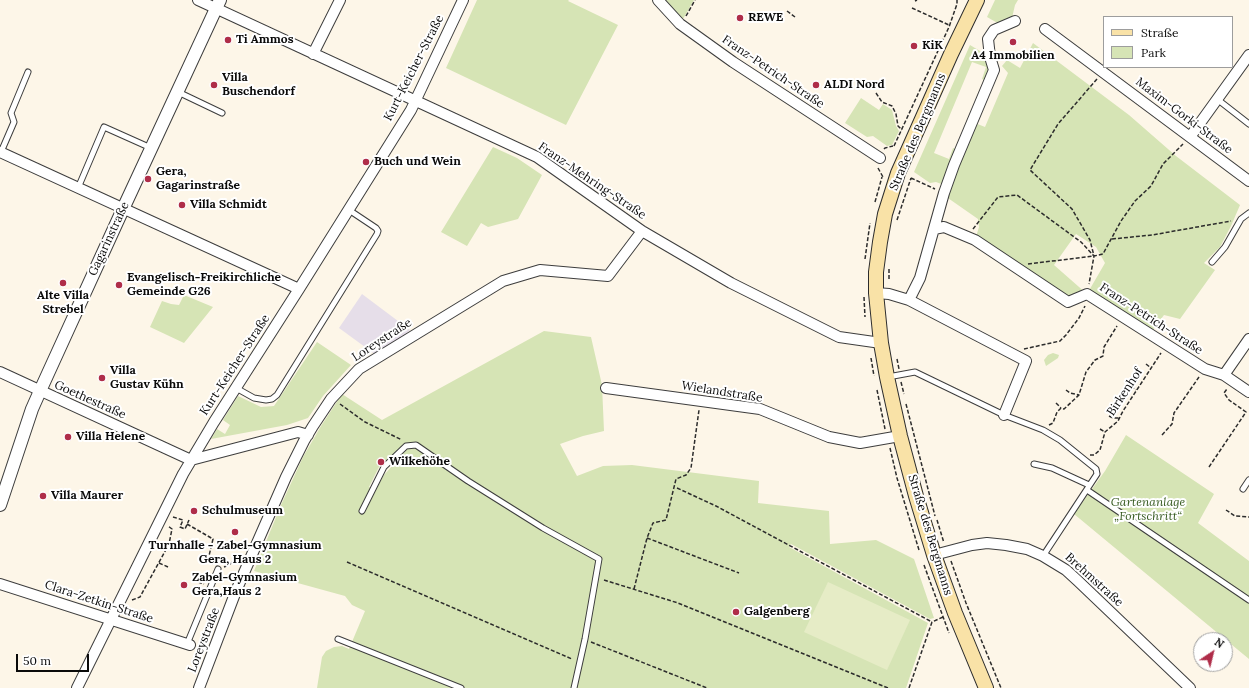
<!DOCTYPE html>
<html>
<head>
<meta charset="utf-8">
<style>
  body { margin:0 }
  #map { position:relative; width:1249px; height:688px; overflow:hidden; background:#fdf6e8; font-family:Lora,serif }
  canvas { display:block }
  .legend { position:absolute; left:1103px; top:16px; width:130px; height:52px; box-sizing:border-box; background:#fff; border:1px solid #9d9d9d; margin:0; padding:5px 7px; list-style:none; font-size:12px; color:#0a0a0a }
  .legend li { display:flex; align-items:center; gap:8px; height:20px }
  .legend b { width:20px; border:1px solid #9d9d9d }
  .north { position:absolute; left:1193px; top:632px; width:40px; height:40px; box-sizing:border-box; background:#fff; border:1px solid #9d9d9d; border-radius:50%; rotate:35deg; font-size:11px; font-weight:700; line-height:16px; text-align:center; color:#0a0a0a }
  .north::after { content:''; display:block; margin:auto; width:14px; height:18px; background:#af2d49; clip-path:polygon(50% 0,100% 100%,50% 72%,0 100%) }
  .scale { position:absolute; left:16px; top:654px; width:73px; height:18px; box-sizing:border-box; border:2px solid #0a0a0a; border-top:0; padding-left:5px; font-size:12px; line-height:14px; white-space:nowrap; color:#0a0a0a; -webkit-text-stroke:3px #fff; paint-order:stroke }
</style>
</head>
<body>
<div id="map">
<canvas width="1249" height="688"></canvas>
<ul class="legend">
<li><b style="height:5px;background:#f9e2a7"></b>Straße</li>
<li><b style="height:11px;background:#d6e4b5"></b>Park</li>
</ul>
<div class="north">N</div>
<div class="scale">50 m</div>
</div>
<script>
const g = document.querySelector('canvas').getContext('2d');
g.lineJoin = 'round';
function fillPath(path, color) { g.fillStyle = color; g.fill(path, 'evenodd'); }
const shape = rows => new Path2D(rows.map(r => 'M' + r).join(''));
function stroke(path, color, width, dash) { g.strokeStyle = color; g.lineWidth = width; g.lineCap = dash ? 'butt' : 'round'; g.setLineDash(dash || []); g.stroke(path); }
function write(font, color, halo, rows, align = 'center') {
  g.font = font + ' Lora,serif'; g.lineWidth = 4; g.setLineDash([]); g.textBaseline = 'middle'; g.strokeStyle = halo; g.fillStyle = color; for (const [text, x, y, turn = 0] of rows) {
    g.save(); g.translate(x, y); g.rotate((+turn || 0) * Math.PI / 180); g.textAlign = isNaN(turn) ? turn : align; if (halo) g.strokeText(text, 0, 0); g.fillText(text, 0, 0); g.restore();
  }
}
fillPath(shape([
  [362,294,410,330,403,337,376,355,339,328]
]), '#e6dee9');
fillPath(shape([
  [477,0,569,0,568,1,618,25,566,125,446,68],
  [663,0,694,0,683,19],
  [995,0,1018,0,1015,5,1012,18,1001,25,987,17],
  [1033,43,1129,115,1176,156,1240,205,1231,226,1220,247,1204,263,1215,270,1180,319,1164,315,1149,335,1088,294,1068,302,975,240,979,227,978,219,945,196,975,123,985,127,1008,73,1002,66,1007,60,1020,68],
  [1076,234,1096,247,1105,263,1087,294,1054,265],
  [970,45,990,57,989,82,982,79,986,67,972,62,934,153,949,159,953,148,958,150,944,185,936,182,930,183,914,172],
  [861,98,879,110,883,104,892,110,896,126,899,131,892,145,887,146,873,136,867,137,845,123],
  [493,147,517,158,542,175,518,219,488,227,481,223,467,246,441,232],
  [184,295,213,307,184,343,150,327,162,301,171,304,179,305],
  [544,331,591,337,602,385,604,431,583,436,560,444,577,476,603,466,632,465,759,481,758,503,829,511,830,544,876,540,914,559,934,618,930,619,791,544,789,547,928,623,906,688,317,688,322,657,326,651,334,647,342,646,349,649,365,611,352,605,345,596,254,571,281,505,303,457,321,426,342,394,382,420],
  [386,460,393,465,384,475,376,489,369,487,379,467],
  [317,342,351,365,323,396,308,418,287,425,211,439,217,429,225,434,230,425,223,420,238,396,261,407,274,406],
  [1053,353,1059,355,1058,358,1046,366,1044,360,1048,355],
  [1126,435,1214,494,1198,523,1249,561,1249,659,1074,514,1105,471]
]), '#d6e4b5');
fillPath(shape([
  [828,582,910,620,887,670,804,632]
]), '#e6ecc6');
const service = shape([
  [178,92,222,113],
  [1217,99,1249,124],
  [1,152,14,122,11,113,28,72],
  [78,188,104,127,151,148],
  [1212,262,1225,247,1241,219,1249,213],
  [888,377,915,372,1004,415,1043,430,1060,440,1096,469,1097,474,1043,556],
  [236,388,254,398,266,400,272,399,277,395,377,234,378,231,376,228,349,210],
  [1034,464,1052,468,1089,485],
  [1243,489,1249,480],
  [1087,490,1249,600],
  [362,511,384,467,406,446,416,445,468,481,543,528,599,559,585,639,574,688],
  [338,639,461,688],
  [187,644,218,569]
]);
const minor = shape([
  [198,0,537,157,642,231,731,283,839,337,881,343],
  [658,0,680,24,733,62,880,158],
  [1045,29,1249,181],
  [313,54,340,0],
  [1190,137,1249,55],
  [0,152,299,289],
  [934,229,944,227,975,240,1068,302,1087,294,1205,369,1224,375,1249,392],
  [876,293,889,294,909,300,1026,361,1004,415],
  [909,300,920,278,944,193,954,165,994,70,990,57,988,39,994,30,1015,21],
  [0,372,191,460,298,432,308,435],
  [1224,375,1249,339],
  [606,388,760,409,829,437,860,443,900,436],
  [934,555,972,545,987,543,1006,545,1027,549,1043,556,1066,570,1078,581,1190,688],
  [0,584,190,645],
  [77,688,183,474,214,422,299,289,411,110,463,0],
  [199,688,236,591,286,477,304,441,313,426,331,399,359,369,503,281,540,270,608,276,642,231]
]);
const tertiary = shape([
  [0,505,32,409,40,391,123,209,220,0]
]);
const secondary = shape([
  [977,0,951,54,898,173,885,214,880,242,876,272,876,293,881,343,887,377,900,436,916,496,934,555,955,613,986,688]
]);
stroke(service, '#3d3d3d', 7);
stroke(minor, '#3d3d3d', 12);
stroke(tertiary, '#3d3d3d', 14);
stroke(secondary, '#2c2c2c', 16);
stroke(shape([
  [915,1,917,0],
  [912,8,949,25],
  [787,11,795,17],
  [686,16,695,0],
  [1097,79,1058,124,1030,170,1072,209,1090,240,1094,256,1103,254,1121,221,1135,201,1151,186,1163,164,1183,144],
  [876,93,882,102,892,106,896,114,898,126,902,130],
  [894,146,949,27,957,4,957,0],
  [884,149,885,148,893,146],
  [878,168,883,177],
  [911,178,935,189],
  [875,202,882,177],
  [897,220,911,178],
  [973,229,998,197,1017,195,1081,242,1094,256,1089,284],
  [1112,239,1152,235,1231,221],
  [865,259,870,223],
  [1028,264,1094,256],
  [889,279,889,267],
  [864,297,865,317],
  [1024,349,1060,341,1066,335,1079,318,1085,306],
  [871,358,874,376],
  [897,359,899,369],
  [1146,364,1151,368],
  [901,382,904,394],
  [1131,386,1136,390],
  [877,390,885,429],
  [1066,390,1070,393,1079,395],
  [1056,403,1061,408],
  [340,404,365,422,402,440],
  [906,404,935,516],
  [1109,416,1113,418,1120,418],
  [1049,425,1053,423,1057,412,1061,408,1064,409,1079,395,1086,372,1095,360,1103,356,1104,347,1117,326],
  [1100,429,1105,432],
  [1162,435,1172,424,1174,413,1199,377],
  [890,448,897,478,919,550],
  [1090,455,1094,455,1100,450,1105,432,1118,421,1123,411,1161,353],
  [1209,467,1246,412,1229,400,1224,393,1227,389],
  [677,488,716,506,932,622],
  [1226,510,1235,516,1249,517],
  [173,517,183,520,180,527,185,529,189,520],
  [937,520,944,543],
  [187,524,213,539,208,560,213,564],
  [647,538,739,573],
  [951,561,966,603,1001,688],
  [347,562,572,659],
  [159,563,168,567],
  [924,565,949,633],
  [224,567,229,565,239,556],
  [604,580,678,603,888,688],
  [198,582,204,584],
  [634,589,647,538,653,523,666,520,676,479,686,475,691,468,699,410],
  [132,600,140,597,169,544,172,529,168,526],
  [591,642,707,688],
  [909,688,932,622,943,617]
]), '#2c2c2c', 1.5, [4, 2]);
stroke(service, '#fff', 5);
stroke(minor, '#fff', 10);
stroke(tertiary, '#fff', 12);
stroke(secondary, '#f9e2a7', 14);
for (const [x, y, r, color] of [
  [740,18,4,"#af2d49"],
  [228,40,4,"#af2d49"],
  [1013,42,4,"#af2d49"],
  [914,46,4,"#af2d49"],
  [214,85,4,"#af2d49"],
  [816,85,4,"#af2d49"],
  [366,162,4,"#af2d49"],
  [148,179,4,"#af2d49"],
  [182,205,4,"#af2d49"],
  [63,283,4,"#af2d49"],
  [119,285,4,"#af2d49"],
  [102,378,4,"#af2d49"],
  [68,437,4,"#af2d49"],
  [381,462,4,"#af2d49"],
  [43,496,4,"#af2d49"],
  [194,511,4,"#af2d49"],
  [235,532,4,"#af2d49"],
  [184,585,4,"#af2d49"],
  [736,612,4,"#af2d49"]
]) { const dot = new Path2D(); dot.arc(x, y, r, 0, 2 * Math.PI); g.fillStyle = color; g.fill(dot); stroke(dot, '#fff', 1.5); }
write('bold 12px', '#0a0a0a', '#fff', [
  ["REWE",748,18],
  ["Ti Ammos",236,40],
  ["KiK",922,46],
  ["A4 Immobilien",1013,56,"center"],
  ["Villa",222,78],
  ["Buschendorf",222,92],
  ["ALDI Nord",824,85],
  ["Buch und Wein",374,162],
  ["Gera,",156,172],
  ["Gagarinstraße",156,186],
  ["Villa Schmidt",190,205],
  ["Evangelisch-Freikirchliche",127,278],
  ["Gemeinde G26",127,292],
  ["Alte Villa",63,296,"center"],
  ["Strebel",63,310,"center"],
  ["Villa",110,371],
  ["Gustav Kühn",110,385],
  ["Villa Helene",76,437],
  ["Wilkehöhe",389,462],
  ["Villa Maurer",51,496],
  ["Schulmuseum",202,511],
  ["Turnhalle - Zabel-Gymnasium",235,546,"center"],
  ["Gera, Haus 2",235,560,"center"],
  ["Zabel-Gymnasium",192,578],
  ["Gera,Haus 2",192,592],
  ["Galgenberg",744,612]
], 'left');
write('12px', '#0a0a0a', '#fff', [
  ["Kurt-Keicher-Straße",414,68,-63],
  ["Franz-Petrich-Straße",773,72,34],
  ["Maxim-Gorki-Straße",1184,116,37],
  ["Straße des Bergmanns",918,132,-67],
  ["Franz-Mehring-Straße",592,181,34],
  ["Gagarinstraße",109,239,-65],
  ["Franz-Petrich-Straße",1151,319,33],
  ["Loreystraße",382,340,-33],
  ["Kurt-Keicher-Straße",235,365,-57],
  ["Wielandstraße",722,392,9],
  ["Birkenhof",1125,392,-57],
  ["Goethestraße",90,400,24],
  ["Straße des Bergmanns",930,535,73],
  ["Brehmstraße",1094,580,42],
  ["Clara-Zetkin-Straße",99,602,18],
  ["Loreystraße",204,640,-69]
]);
write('italic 12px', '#375b20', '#fff', [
  ["Gartenanlage",1148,503],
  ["„Fortschritt“",1148,517]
]);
</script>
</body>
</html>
